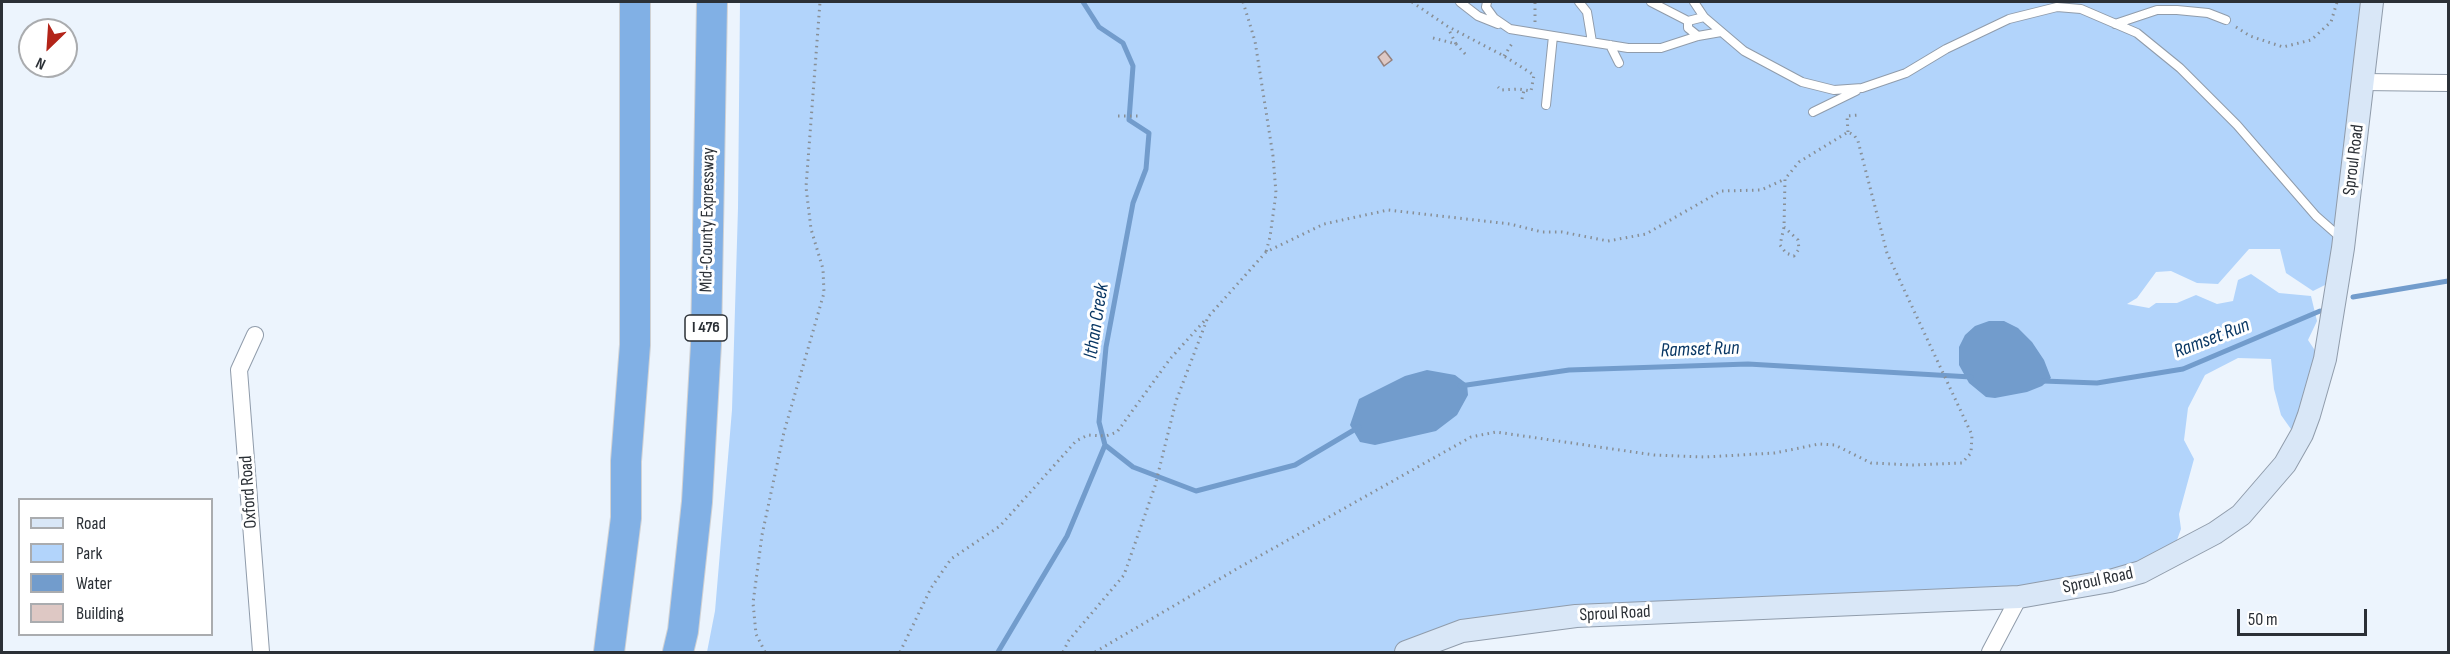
<!DOCTYPE html>
<html>
<head>
<meta charset="utf-8">
<style>
  body { margin:0 }
  #map { position:relative; width:2450px; height:654px; overflow:hidden; background:#ecf4fd; font-family:"Sofia Sans Condensed",sans-serif }
  canvas { display:block }
  .frame { position:absolute; inset:0; border:3px solid #2b3036; pointer-events:none }
  .legend { position:absolute; left:18px; top:498px; width:195px; height:138px; box-sizing:border-box; background:#fff; border:2px solid #aaacaf; margin:0; padding:8px 10px; list-style:none; font-size:18px; color:#2b3036 }
  .legend li { display:flex; align-items:center; gap:12px; height:30px }
  .legend b { width:30px; border:2px solid #aaacaf }
  .north { position:absolute; left:18px; top:18px; width:60px; height:60px; box-sizing:border-box; background:#fff; border:2px solid #aaacaf; border-radius:50%; rotate:205deg; font-size:16px; font-weight:700; line-height:24px; text-align:center; color:#2b3036 }
  .north::after { content:''; display:block; margin:auto; width:21px; height:27px; background:#b32419; clip-path:polygon(50% 0,100% 100%,50% 72%,0 100%) }
  .scale { position:absolute; left:2237px; top:609px; width:130px; height:27px; box-sizing:border-box; border:3px solid #2b3036; border-top:0; padding-left:8px; font-size:18px; line-height:21px; white-space:nowrap; color:#2b3036; -webkit-text-stroke:4px #fff; paint-order:stroke }
</style>
</head>
<body>
<div id="map">
<canvas width="2450" height="654"></canvas>
<div class="frame"></div>
<ul class="legend">
<li><b style="height:8px;background:#d9e7f7"></b>Road</li>
<li><b style="height:16px;background:#b2d4fb"></b>Park</li>
<li><b style="height:16px;background:#729ccc"></b>Water</li>
<li><b style="height:16px;background:#dec8c4"></b>Building</li>
</ul>
<div class="north">N</div>
<div class="scale">50 m</div>
</div>
<script>
const g = document.querySelector('canvas').getContext('2d');
g.lineJoin = 'round';
function fillPath(path, color) { g.fillStyle = color; g.fill(path, 'evenodd'); }
const shape = rows => new Path2D(rows.map(r => 'M' + r).join(''));
function stroke(path, color, width, dash) { g.strokeStyle = color; g.lineWidth = width; g.lineCap = dash ? 'butt' : 'round'; g.setLineDash(dash || []); g.stroke(path); }
function write(font, color, halo, rows, align = 'center') {
  g.font = font + ' "Sofia Sans Condensed",sans-serif'; g.lineWidth = 6; g.setLineDash([]); g.textBaseline = 'middle'; g.strokeStyle = halo; g.fillStyle = color; for (const [text, x, y, turn = 0] of rows) {
    g.save(); g.translate(x, y); g.rotate((+turn || 0) * Math.PI / 180); g.textAlign = isNaN(turn) ? turn : align; if (halo) g.strokeText(text, 0, 0); g.fillText(text, 0, 0); g.restore();
  }
}
fillPath(shape([
  [740,2,2373,2,2331,282,2313,291,2286,273,2280,249,2249,249,2218,284,2197,283,2171,271,2156,272,2137,298,2127,304,2149,308,2156,303,2177,303,2196,295,2217,304,2233,301,2238,280,2251,274,2279,293,2311,296,2317,321,2308,340,2316,352,2293,432,2281,415,2274,389,2271,359,2238,358,2205,375,2188,408,2184,440,2194,459,2179,514,2181,529,2173,551,2110,581,1576,616,1406,652,707,652,715,611,732,410,738,208]
]), '#b2d4fb');
fillPath(shape([
  [1989,321,2004,321,2018,328,2032,342,2044,360,2051,378,2042,386,2027,392,1995,398,1986,397,1969,383,1959,365,1959,347,1965,335,1975,326],
  [1427,370,1455,375,1467,384,1468,395,1457,415,1436,431,1375,445,1360,442,1350,425,1359,399,1405,376]
]), '#729ccc');
stroke(shape([
  [2353,297,2448,281],
  [2043,381,2097,383,2183,369,2320,311],
  [1460,386,1569,370,1748,364,1971,377],
  [1105,445,1133,467,1196,491,1295,465,1359,427],
  [998,652,1067,536,1105,445,1099,422,1106,347,1133,203,1146,169,1149,133,1129,120,1133,66,1123,43,1099,27,1083,2]
]), '#729ccc', 5);
const building = shape([
  [1385,51,1392,60,1384,66,1378,57,1385,51]
]);
fillPath(building, '#dec8c4');
stroke(building, '#95817d', 1.5);
const lane = shape([
  [1460,2,1478,16,1498,24],
  [1487,2,1486,7,1494,18,1510,29,1628,48,1661,48,1698,36,1721,32],
  [1579,2,1587,12,1592,42],
  [1651,2,1688,21],
  [1694,2,1704,17,1744,51,1802,82,1834,90,1862,88,1906,73,1946,49,2009,19,2057,7,2081,9,2137,33,2180,68,2237,125,2316,216,2341,238],
  [2115,24,2157,10,2177,10,2208,13,2226,20],
  [1698,36,1688,28,1688,21,1704,17],
  [1610,45,1619,63],
  [1546,105,1553,36],
  [1813,112,1856,91]
]);
const street = shape([
  [2363,82,2448,83],
  [255,335,239,370,261,652],
  [1990,652,2019,597]
]);
const secondary = shape([
  [1406,652,1462,631,1576,616,2019,597,2110,581,2141,572,2215,533,2241,515,2285,464,2302,434,2309,415,2325,359,2343,248,2372,2]
]);
const highway = shape([
  [609,652,626,518,626,461,635,345,635,2],
  [678,652,683,631,697,502,706,344,712,2]
]);
stroke(lane, '#909cab', 10);
stroke(street, '#909cab', 18);
stroke(secondary, '#909cab', 24);
stroke(highway, '#d0d1d3', 32);
stroke(shape([
  [1243,2,1255,41,1273,156,1276,193,1270,237,1266,252],
  [1412,2,1447,26,1504,56,1534,75,1531,91,1519,89,1501,90,1498,87],
  [1535,22,1535,2],
  [2236,27,2250,36,2283,47,2311,40,2331,22,2337,2],
  [1433,38,1456,44,1448,28],
  [1456,44,1467,56],
  [1504,56,1513,42],
  [1522,99,1524,90],
  [1118,116,1140,116],
  [1848,132,1847,116,1859,115],
  [765,652,756,634,753,603,762,535,784,432,824,293,823,269,811,229,806,187,820,2],
  [900,652,931,588,951,559,1000,526,1076,441,1088,435,1106,436,1117,432,1170,359,1206,319],
  [1063,652,1069,640,1124,575,1155,486,1176,401,1208,317,1266,252,1324,224,1388,210,1510,224,1542,232,1562,232,1608,241,1646,234,1721,191,1761,190,1785,179,1784,227,1780,245,1786,253,1794,256,1799,249,1798,240,1784,227],
  [1095,652,1240,567,1471,437,1496,432,1654,455,1705,457,1775,453,1819,444,1835,445,1871,463,1913,465,1962,463,1971,453,1972,435,1887,253,1858,141,1854,135,1848,132,1799,162,1785,179]
]), '#888f96', 3, [1.5, 4.5]);
stroke(lane, '#fff', 8);
stroke(street, '#fff', 16);
stroke(secondary, '#d9e7f7', 22);
stroke(highway, '#81b0e5', 30);
for (const [x, y, w] of [
  [706,328,42]
]) { const box = new Path2D(); box.roundRect(x - w / 2, y - 13, w, 26, 4.5); g.fillStyle = '#fff'; g.fill(box); stroke(box, '#2b3036', 1.5); }
write('bold 16px', '#2b3036', null, [
  ["I 476",706,328]
]);
write('18px', '#2b3036', '#fff', [
  ["Sproul Road",2354,160,-83],
  ["Mid-County Expressway",708,220,-89],
  ["Oxford Road",249,492,-94],
  ["Sproul Road",2098,581,-12],
  ["Sproul Road",1615,614,-3]
]);
write('italic 20px', '#093764', '#fff', [
  ["Ithan Creek",1097,321,-81],
  ["Ramset Run",2212,339,-21],
  ["Ramset Run",1700,350,-2]
]);
</script>
</body>
</html>
